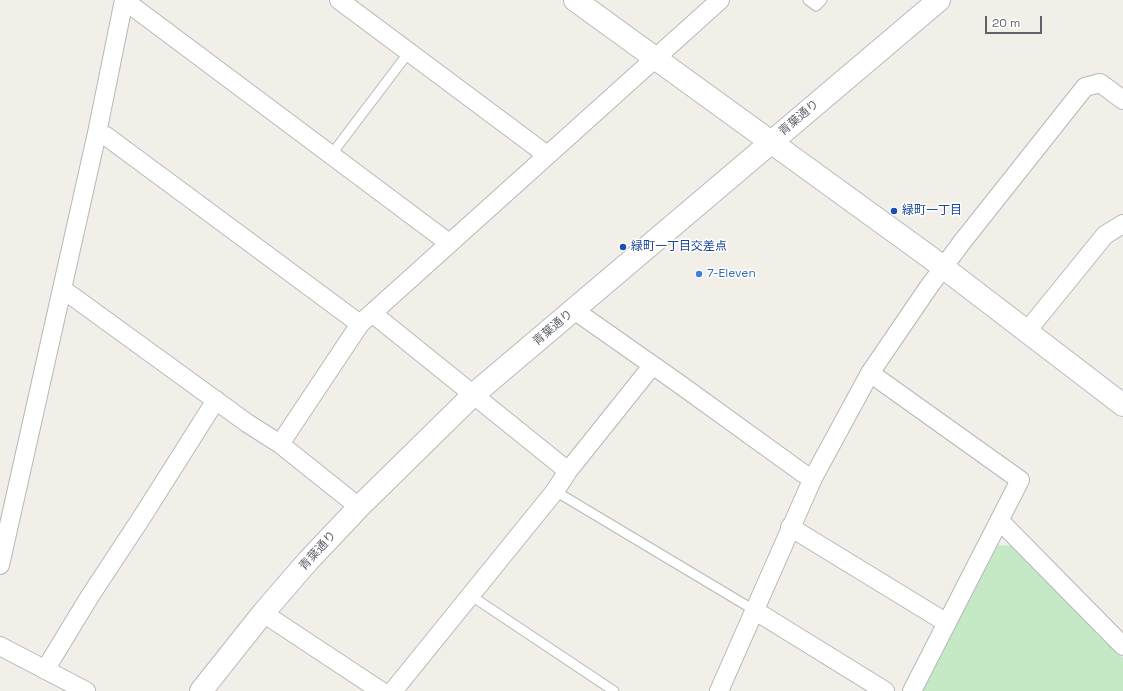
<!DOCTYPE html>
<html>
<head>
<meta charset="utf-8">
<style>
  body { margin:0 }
  #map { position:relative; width:1123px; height:691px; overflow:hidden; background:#f1efe8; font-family:"Space Grotesk",sans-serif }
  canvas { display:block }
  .scale { position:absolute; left:985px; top:16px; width:57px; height:18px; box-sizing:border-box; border:2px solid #5f6368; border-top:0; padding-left:5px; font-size:12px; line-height:14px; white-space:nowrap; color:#5f6368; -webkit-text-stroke:3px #fff; paint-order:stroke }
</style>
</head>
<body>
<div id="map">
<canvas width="1123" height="691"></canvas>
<div class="scale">20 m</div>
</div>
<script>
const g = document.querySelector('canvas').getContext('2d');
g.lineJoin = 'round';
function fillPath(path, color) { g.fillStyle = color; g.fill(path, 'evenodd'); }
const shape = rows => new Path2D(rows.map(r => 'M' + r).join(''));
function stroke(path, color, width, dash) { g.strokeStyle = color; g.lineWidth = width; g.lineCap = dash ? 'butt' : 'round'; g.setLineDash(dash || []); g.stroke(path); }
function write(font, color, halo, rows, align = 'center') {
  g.font = font + ' "Space Grotesk","Noto Sans JP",sans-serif'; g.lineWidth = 3; g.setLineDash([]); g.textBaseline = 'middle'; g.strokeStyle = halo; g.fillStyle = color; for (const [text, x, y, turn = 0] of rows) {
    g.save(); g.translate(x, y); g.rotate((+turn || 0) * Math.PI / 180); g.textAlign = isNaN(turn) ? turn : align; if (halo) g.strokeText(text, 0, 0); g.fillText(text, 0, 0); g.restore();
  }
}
fillPath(shape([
  [998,545,1014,546,1123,658,1123,691,921,691]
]), '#c5e8c5');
const lane = shape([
  [808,0,816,6,822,0],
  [331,155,409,52],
  [555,491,754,610],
  [470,595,614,691]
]);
const street = shape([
  [339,0,547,155],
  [123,5,132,6,449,243],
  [97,133,106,136,360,324],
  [62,291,68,293,247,423,280,444,359,507],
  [574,310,678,383,804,474,813,478],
  [372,313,568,471],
  [1027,331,1105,235,1123,224],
  [870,373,1020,480,912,691],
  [280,444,360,324,720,0],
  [1000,521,1123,646],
  [790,527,947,623],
  [0,565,97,133,124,0],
  [754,610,885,691],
  [263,613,381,691],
  [0,646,86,691],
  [45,670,90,596,142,517,216,400],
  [393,691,555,491,568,471,652,366],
  [719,691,813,478,870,373,928,288,962,242,1085,87,1100,83,1123,100]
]);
const secondary = shape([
  [575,0,931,258,1123,405],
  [201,691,263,613,308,561,359,507,473,395,939,0]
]);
stroke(lane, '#b5b8bc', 11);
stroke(street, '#b5b8bc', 20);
stroke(secondary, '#b6babf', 24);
stroke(lane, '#fff', 9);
stroke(street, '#fff', 18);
stroke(secondary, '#fff', 22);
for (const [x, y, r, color] of [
  [894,211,4,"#1a4fb4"],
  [623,247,4,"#1a4fb4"],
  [699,274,4,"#3f7fe0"]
]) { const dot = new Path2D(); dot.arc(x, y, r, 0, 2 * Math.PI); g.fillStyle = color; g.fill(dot); stroke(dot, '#fff', 1.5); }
write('12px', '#5f6368', '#fff', [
  ["青葉通り",799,118,-40],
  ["青葉通り",553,328,-40],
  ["青葉通り",318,551,-48]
]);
write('12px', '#164399', '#fff', [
  ["緑町一丁目",902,211],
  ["緑町一丁目交差点",631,247]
], 'left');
write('12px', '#366cbe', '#fff', [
  ["7-Eleven",707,274]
], 'left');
</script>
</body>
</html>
